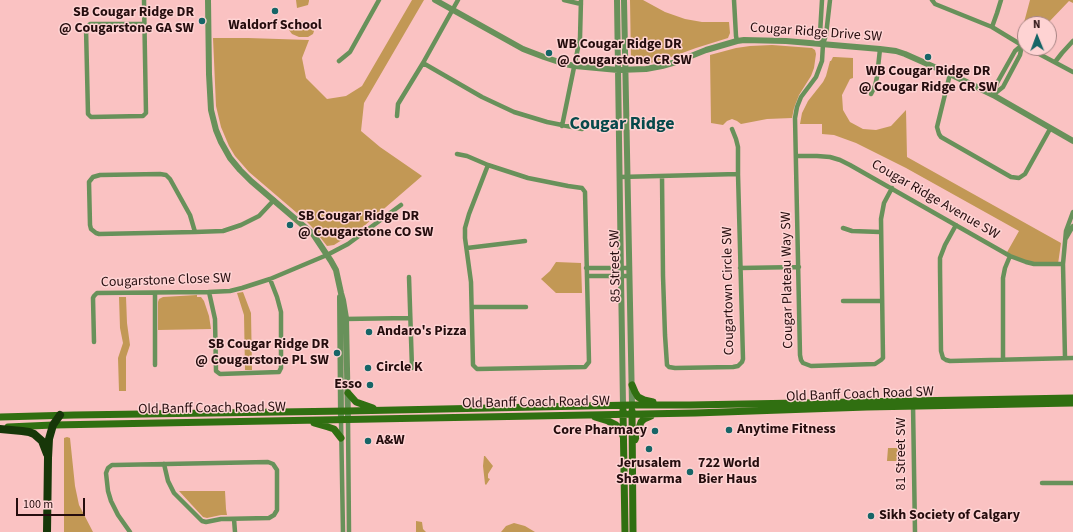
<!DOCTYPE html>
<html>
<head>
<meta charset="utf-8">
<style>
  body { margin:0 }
  #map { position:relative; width:1073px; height:532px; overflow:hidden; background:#fac2c2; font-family:"Source Sans 3",sans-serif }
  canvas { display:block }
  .north { position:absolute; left:1017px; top:16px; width:40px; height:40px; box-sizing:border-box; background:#fed3d3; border:1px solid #a78484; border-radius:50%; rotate:359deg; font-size:11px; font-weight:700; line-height:16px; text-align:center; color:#250d0e }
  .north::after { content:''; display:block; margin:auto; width:14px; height:18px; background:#166567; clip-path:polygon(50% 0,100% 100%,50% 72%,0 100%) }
  .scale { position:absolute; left:16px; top:498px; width:69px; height:18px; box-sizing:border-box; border:2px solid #250d0e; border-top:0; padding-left:5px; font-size:12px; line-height:14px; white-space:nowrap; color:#250d0e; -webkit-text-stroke:3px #fed3d3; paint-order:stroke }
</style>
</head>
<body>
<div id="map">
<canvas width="1073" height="532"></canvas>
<div class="north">N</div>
<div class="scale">100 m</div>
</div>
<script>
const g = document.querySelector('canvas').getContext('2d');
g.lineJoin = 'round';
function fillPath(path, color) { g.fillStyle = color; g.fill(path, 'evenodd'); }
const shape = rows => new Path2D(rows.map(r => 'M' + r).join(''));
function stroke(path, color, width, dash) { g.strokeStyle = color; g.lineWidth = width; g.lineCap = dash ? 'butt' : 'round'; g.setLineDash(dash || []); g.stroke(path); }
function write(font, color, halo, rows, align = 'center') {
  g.font = font + ' "Source Sans 3",sans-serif'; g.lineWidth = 3; g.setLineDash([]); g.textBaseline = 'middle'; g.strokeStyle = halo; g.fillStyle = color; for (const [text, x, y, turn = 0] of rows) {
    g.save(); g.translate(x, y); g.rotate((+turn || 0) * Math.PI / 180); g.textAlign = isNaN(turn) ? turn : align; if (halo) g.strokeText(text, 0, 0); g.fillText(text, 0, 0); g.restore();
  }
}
fillPath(shape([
  [296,0,309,0,309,1,308,5,297,8],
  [412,0,424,0,364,103,361,131,380,147,422,176,364,226,334,245,327,246,312,227,304,219,249,172,235,156,229,146,221,127,216,106,213,38,248,38,309,40,302,58,306,78,327,99,346,96,362,86],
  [630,0,643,0,665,12,685,19,702,22,729,22,730,33,728,38,696,48,663,60,640,65,634,64,631,61],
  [1030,0,1073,0,1073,3,1069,1,1047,24,1025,24,1025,41,1018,37,1022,30],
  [296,21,302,21,305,27,311,26,312,27,314,31,313,34,308,37,299,37,292,34,289,30,289,27],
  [772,45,812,48,815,50,816,54,814,68,811,76,799,95,794,108,792,118,767,119,741,124,737,121,732,119,727,121,723,125,711,123,710,55,736,48,750,46],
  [833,57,835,57,853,58,853,78,850,79,842,95,843,110,850,122,863,129,876,130,891,126,906,110,907,157,1061,243,1058,264,1054,266,1039,266,1006,254,1019,231,906,168,856,143,834,135,822,134,822,124,800,124,802,113,808,101,823,82,826,76,830,61,831,61],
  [556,262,581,263,582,293,556,293,541,279,550,271],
  [243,292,251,313,252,370,245,370,244,315,237,293],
  [197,295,197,297,201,297,204,301,209,316,211,329,158,330,158,302,159,299,163,297],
  [119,297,126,297,127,323,130,345,126,357,126,391,119,391,118,358,123,343,120,328],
  [67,437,70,438,75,486,79,505,93,532,64,532,64,438],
  [888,448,900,448,899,461,887,461],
  [484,456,485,456,493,466,488,474,488,478,490,479,486,485,485,484,483,466],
  [179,491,225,491,226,509,227,515,221,515,207,518,203,517],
  [416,521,422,522,423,529,426,532,416,532],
  [514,523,525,526,535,532,501,532,506,526]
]), '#c29855');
stroke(shape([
  [144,0,146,113,143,116,91,117,88,114,86,28,90,24,144,24],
  [564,0,581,4],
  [734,0,736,36,737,41],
  [822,0,820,34,823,44,822,61,816,77,801,97,797,107,795,118,800,355,801,360,803,363,811,366,875,364,881,360,883,358,881,219,884,203,892,188],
  [932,0,935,4,992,27,1025,47],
  [992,27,997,13,1001,0],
  [823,44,826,35,830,0],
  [1028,48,1073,72],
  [339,61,350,52,379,0],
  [1055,62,1062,53,1073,41],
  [423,63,482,97,514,112,547,122,582,129],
  [950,74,937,127,939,134,941,137,1011,177,1019,178,1025,174,1050,129],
  [871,94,875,86,877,77,880,49],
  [993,95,1003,87,1020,55,1022,45],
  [993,95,997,83,1015,51,1022,45],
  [397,116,398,104,423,63,458,0],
  [562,126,580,38,581,0],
  [732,129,736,139,738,147,738,174],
  [457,154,467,156,488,165],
  [796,156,817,156,830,157,840,160,850,165,1010,256,1026,262,1034,264,1063,264],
  [488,165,528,178,568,186,582,188,585,192,589,362,585,367,477,369,473,365,471,282,465,238,465,228,469,214,488,165],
  [620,177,738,174,743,359,742,362,738,366,733,367,675,368,669,367,667,365,665,335,663,276,662,176],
  [956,225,945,245,940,258,940,268,941,351,943,358,946,360,950,361,1073,358],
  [843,228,852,231,880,232],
  [195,232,99,234,96,233,91,229,90,225,89,182,93,177,100,175,160,174,166,175,170,179,190,215,195,232,223,231,241,225,259,216,274,200],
  [1066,238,1073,226],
  [467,248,525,241],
  [586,268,629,268],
  [740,268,799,267],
  [587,276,629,276],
  [409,277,412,368],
  [209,292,215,319,216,371,220,374,279,372,281,368,281,312,277,297,270,279],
  [155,293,155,365],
  [843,301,881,301],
  [472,307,526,307],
  [344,319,410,318],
  [94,342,93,298,94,296,97,293,209,292,230,291,242,288,270,279,327,255,348,244,401,205],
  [1065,358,1063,264,1066,231,1073,212],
  [1003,359,1003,278,1005,268,1010,256],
  [913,404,915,532],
  [341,420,343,532],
  [348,420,349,532],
  [1042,483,1073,483],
  [234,519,235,532],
  [130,532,118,515,111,501,108,491,106,473,108,468,112,465,115,465,268,462,273,464,277,470,277,510,274,515,269,518,221,519,206,522,202,521,174,493,168,481,164,464]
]), '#68915a', 4.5);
stroke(shape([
  [208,0,209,74,211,110,216,130,221,142,230,158,240,170,251,181,313,234,331,261,336,270,341,293,343,300,346,318,348,420],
  [435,0,523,49,544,57,565,64,575,66,618,70,646,69,662,66,676,62,706,50,737,41,744,40,786,41,880,49,896,51,905,54,950,74,993,95,1073,141],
  [617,0,621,276,623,405],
  [624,0,632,405],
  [340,297,341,420]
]), '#68915a', 6);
stroke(shape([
  [632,385,635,392,638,397,644,400,653,402],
  [348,393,356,402,373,408],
  [623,410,625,532],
  [632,411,633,532],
  [0,417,74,415,348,411,632,405,690,405,1073,398],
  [595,417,608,421,616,425,620,429,623,436],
  [314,423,328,427,334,429,341,438],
  [8,427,53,425,695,413,867,407,1073,403],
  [635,440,641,422,644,419,651,416]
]), '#306f11', 7);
stroke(shape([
  [0,429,22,431,29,432,34,434,42,441,47,454],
  [47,532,48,458,49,439,53,425,60,415]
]), '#173709', 8);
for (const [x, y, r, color] of [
  [275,11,4,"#166567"],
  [202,21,4,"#166567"],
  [549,53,4,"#166567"],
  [928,57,4,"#166567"],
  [290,225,4,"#166567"],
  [369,332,4,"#166567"],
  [337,353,4,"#166567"],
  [368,368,4,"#166567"],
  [370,385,4,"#166567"],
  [729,430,4,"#166567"],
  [655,431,4,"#166567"],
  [368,441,4,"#166567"],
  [649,449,4,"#166567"],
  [690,472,4,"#166567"],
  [871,516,4,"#166567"]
]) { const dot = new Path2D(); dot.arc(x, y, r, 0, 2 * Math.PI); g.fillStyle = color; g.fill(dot); stroke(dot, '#fed3d3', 1.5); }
write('bold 14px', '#250d0e', '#fed3d3', [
  ["SB Cougar Ridge DR",194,13,"right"],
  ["@ Cougarstone GA SW",194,29,"right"],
  ["Waldorf School",275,26,"center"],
  ["WB Cougar Ridge DR",557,45],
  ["@ Cougarstone CR SW",557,61],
  ["WB Cougar Ridge DR",928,72,"center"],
  ["@ Cougar Ridge CR SW",928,88,"center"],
  ["SB Cougar Ridge DR",298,217],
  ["@ Cougarstone CO SW",298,233],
  ["Andaro's Pizza",377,332],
  ["SB Cougar Ridge DR",329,345,"right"],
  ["@ Cougarstone PL SW",329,361,"right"],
  ["Circle K",376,368],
  ["Esso",362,385,"right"],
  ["Anytime Fitness",737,430],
  ["Core Pharmacy",647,431,"right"],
  ["A&W",376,441],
  ["Jerusalem",649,464,"center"],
  ["Shawarma",649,480,"center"],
  ["722 World",698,464],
  ["Bier Haus",698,480],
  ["Sikh Society of Calgary",879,516]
], 'left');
write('14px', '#250d0e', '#fed3d3', [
  ["Cougar Ridge Drive SW",816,33,4],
  ["Cougar Ridge Avenue SW",935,200,30],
  ["85 Street SW",616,266,-91],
  ["Cougar Plateau Way SW",788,280,-91],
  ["Cougarstone Close SW",166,281,-2],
  ["Cougartown Circle SW",729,291,-91],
  ["Old Banff Coach Road SW",860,395,-2],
  ["Old Banff Coach Road SW",536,403,-1],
  ["Old Banff Coach Road SW",212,409,-1],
  ["81 Street SW",902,454,-90]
]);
write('bold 18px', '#07494b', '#fed3d3', [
  ["Cougar Ridge",622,125]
]);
</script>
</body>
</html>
